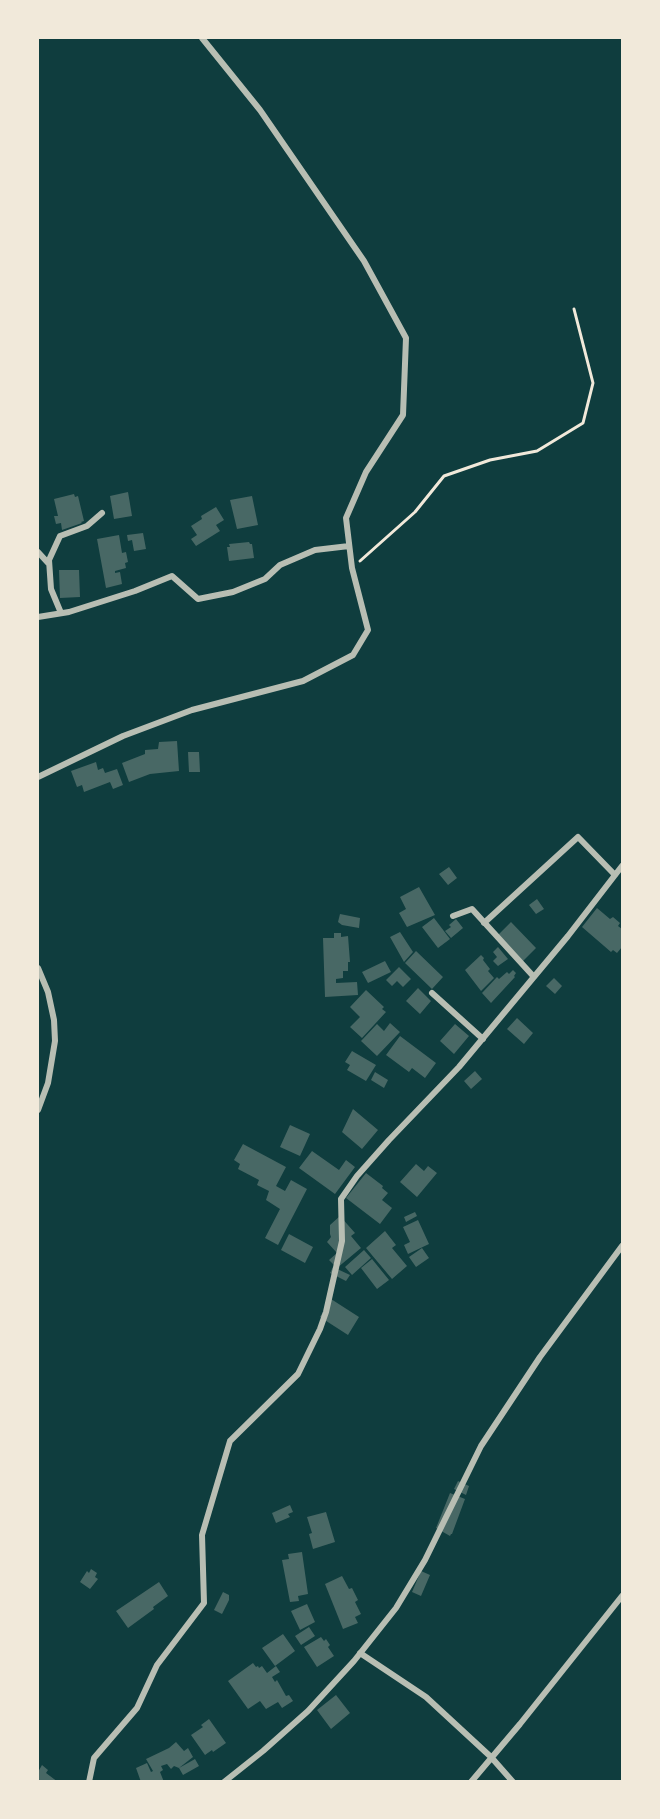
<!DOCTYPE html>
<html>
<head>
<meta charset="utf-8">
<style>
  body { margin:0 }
  #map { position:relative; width:660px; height:1819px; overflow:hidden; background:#0f3d3e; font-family:"Public Sans",sans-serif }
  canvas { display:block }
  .frame { position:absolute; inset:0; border:39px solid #f1e9da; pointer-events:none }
</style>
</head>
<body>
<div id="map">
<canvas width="660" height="1819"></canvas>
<div class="frame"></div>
</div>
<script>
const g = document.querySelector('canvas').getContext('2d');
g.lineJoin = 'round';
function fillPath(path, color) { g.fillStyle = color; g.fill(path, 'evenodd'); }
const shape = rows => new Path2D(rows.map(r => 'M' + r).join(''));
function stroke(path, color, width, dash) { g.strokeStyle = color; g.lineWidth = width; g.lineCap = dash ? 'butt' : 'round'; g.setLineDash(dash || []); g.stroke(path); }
fillPath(shape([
  [128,492,132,516,114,519,110,496],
  [74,494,75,497,78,496,84,521,81,522,82,523,62,530,61,523,56,524,54,516,58,516,54,499],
  [252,496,258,525,237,529,230,500],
  [216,507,224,520,216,525,220,531,196,546,191,539,197,535,191,526,202,519,201,516],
  [143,533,146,549,134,551,132,540,128,541,127,535],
  [119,535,122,553,126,552,128,562,125,563,126,568,115,571,115,573,120,572,122,584,106,588,97,539],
  [249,542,250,544,252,544,254,558,229,561,227,547,230,547,229,544],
  [59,570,79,570,80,597,60,598],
  [177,741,179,771,150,774,129,782,122,763,145,754,145,750,158,749,159,742],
  [188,752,199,752,200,772,189,772],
  [96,762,98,770,103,768,105,773,117,769,123,785,113,789,110,782,84,792,82,785,77,787,71,771],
  [449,867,457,878,448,885,439,874],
  [419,887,435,915,407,927,399,913,406,909,400,897],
  [537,899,544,909,536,914,529,905],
  [597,908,610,919,613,917,620,923,618,926,622,929,622,947,617,953,613,950,611,952,582,927],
  [340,914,360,918,359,928,342,925,338,922],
  [434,918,450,939,438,948,422,927],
  [456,919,463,928,451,938,445,931,451,927,449,925],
  [511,922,536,948,522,962,497,936],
  [400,932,413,952,404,962,390,937],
  [334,933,341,933,341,937,348,936,350,962,348,962,348,971,343,971,343,978,336,979,336,983,357,982,358,995,325,997,323,938,334,938],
  [498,947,508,959,498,966,493,961,497,957,493,952],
  [416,951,443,977,432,989,405,963],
  [481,955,484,958,483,960,490,969,488,971,494,978,481,991,465,970],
  [385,961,391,972,368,983,362,972],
  [399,967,411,979,403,987,397,981,392,986,386,980],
  [513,970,516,973,514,976,515,977,491,1003,482,993,497,977,499,979,507,972,509,974],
  [554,978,562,986,555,994,546,986],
  [418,988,431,1001,420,1014,406,1001],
  [366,990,384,1007,382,1009,386,1012,362,1038,350,1027,360,1017,350,1007],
  [517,1018,533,1033,524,1044,507,1029],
  [390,1023,400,1032,377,1056,361,1041,377,1024,384,1031],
  [455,1024,469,1036,454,1054,440,1041],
  [400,1036,436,1063,425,1078,412,1068,409,1072,386,1055],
  [352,1051,376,1065,366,1081,347,1070,350,1065,345,1062],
  [475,1071,482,1079,471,1089,464,1081],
  [375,1072,388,1080,384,1088,371,1080],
  [353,1109,378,1130,362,1149,342,1132],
  [290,1125,310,1134,300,1156,280,1147],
  [243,1144,286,1167,276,1186,285,1191,291,1180,307,1189,278,1245,265,1238,280,1209,266,1200,269,1191,257,1185,259,1180,238,1169,240,1164,234,1160],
  [312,1151,339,1170,346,1160,355,1167,335,1194,299,1168],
  [416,1164,424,1171,428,1166,437,1173,417,1197,400,1182],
  [366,1173,383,1186,382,1188,388,1193,382,1200,392,1208,380,1224,346,1198],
  [415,1212,417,1216,406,1222,404,1217],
  [340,1216,355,1233,351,1236,361,1248,337,1268,329,1260,337,1253,327,1242,331,1237,330,1234,330,1225],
  [418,1220,429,1244,408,1254,404,1245,410,1242,403,1227],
  [385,1231,396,1245,392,1248,407,1266,392,1279,366,1248],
  [289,1234,313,1247,305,1263,281,1250],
  [422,1248,429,1258,416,1267,409,1257],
  [364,1250,371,1258,352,1275,345,1267],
  [372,1259,389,1280,377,1289,361,1268],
  [333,1267,350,1275,346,1281,330,1273],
  [331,1299,359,1317,348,1335,320,1317],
  [458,1481,469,1486,466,1495,454,1489],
  [450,1493,465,1499,452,1534,451,1534,450,1536,436,1528],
  [290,1505,293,1512,288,1514,290,1517,276,1523,272,1513],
  [326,1512,335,1542,313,1549,309,1534,312,1533,307,1517],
  [302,1552,308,1594,298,1596,299,1601,290,1602,282,1560,289,1559,288,1554],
  [91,1569,97,1573,95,1577,98,1579,90,1589,80,1582,87,1571,89,1573],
  [421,1571,430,1575,421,1596,412,1592],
  [342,1576,349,1589,352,1588,358,1600,355,1602,361,1614,355,1617,358,1623,343,1629,325,1584],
  [159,1582,168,1596,153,1607,154,1609,128,1628,116,1611],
  [223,1592,229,1595,229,1600,222,1614,214,1610],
  [307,1604,315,1622,300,1630,291,1611],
  [309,1627,315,1636,301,1645,295,1636],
  [283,1634,295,1651,275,1666,262,1648],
  [321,1637,324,1641,326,1639,330,1645,328,1647,334,1656,317,1667,304,1647],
  [253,1663,256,1667,258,1666,259,1668,262,1666,267,1673,276,1666,280,1672,272,1677,275,1682,277,1680,286,1696,289,1695,293,1701,282,1708,278,1702,266,1709,260,1701,248,1709,228,1681],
  [336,1695,350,1713,331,1729,317,1710],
  [209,1719,226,1743,213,1752,212,1750,205,1755,191,1735,203,1727,201,1725],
  [176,1742,184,1751,188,1748,193,1757,179,1768,174,1766,171,1769,167,1764,161,1766,163,1770,160,1772,164,1782,141,1782,136,1768,147,1763,151,1772,153,1771,146,1759,169,1748],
  [195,1759,199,1766,183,1775,179,1768],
  [42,1765,48,1770,46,1773,58,1782,38,1782,38,1772]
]), '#486865');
stroke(shape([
  [360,561,415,512,444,476,490,460,537,451,583,423,593,383,574,309]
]), '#f1e9da', 3);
stroke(shape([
  [38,552,49,564],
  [61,613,51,589,49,560,60,536,87,526,102,513],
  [38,617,69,612,135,591,172,576,198,599,233,592,265,579,280,565,315,550,349,546],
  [38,777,123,736,192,710,303,681,353,655,368,630,352,568,346,518,366,472,403,415,406,338,364,261,260,110,202,38],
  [453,916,472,909,534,977],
  [484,923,578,837,615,875],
  [38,968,48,992,54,1020,55,1041,48,1083,38,1110],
  [432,993,483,1039],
  [360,1653,426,1697,491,1757,513,1782],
  [89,1782,94,1758,137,1708,157,1665,204,1603,202,1535,230,1441,298,1374,320,1329,326,1312,342,1241,341,1199,357,1176,389,1140,459,1067,568,936,622,866],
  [224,1782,263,1751,308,1711,354,1661,396,1608,425,1560,481,1446,540,1357,622,1246],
  [471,1782,520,1724,622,1596]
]), '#b8beb3', 6);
</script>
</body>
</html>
